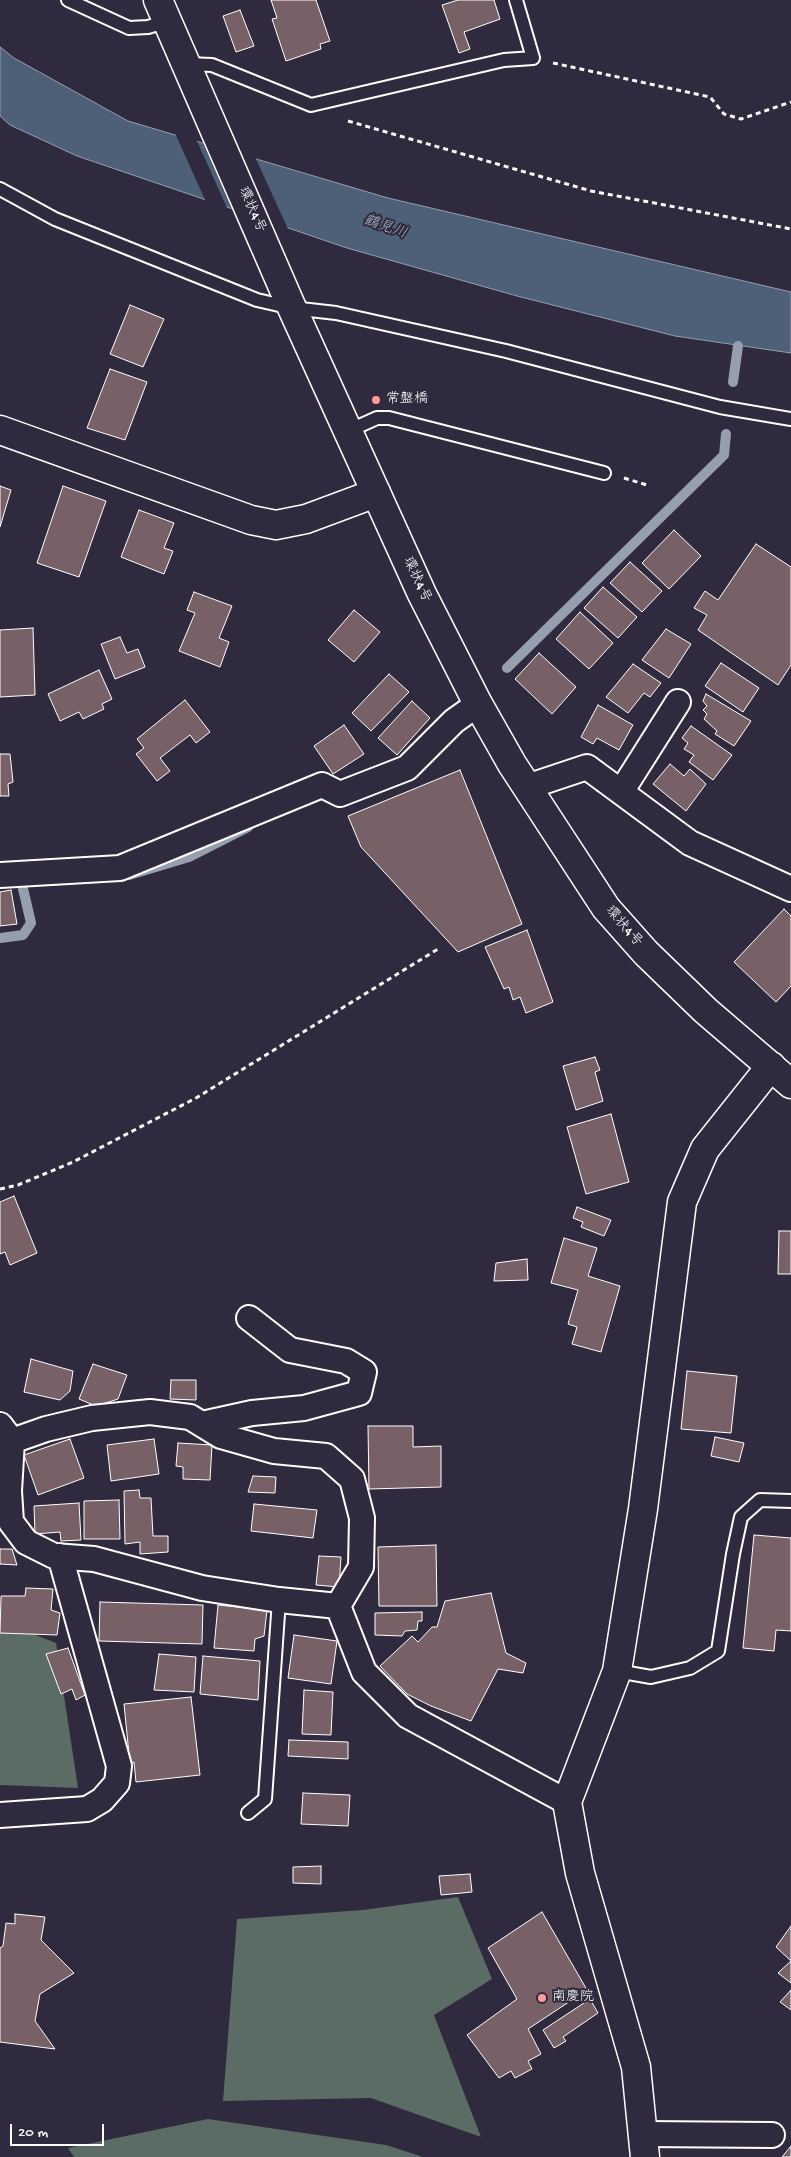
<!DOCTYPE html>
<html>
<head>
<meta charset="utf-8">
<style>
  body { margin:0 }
  #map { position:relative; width:791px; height:2157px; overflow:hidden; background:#2f2a3d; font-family:"Gochi Hand",sans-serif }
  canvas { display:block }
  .scale { position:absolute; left:10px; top:2124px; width:94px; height:22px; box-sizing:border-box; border:2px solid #fff; border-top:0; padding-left:6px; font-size:15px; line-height:18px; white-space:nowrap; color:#fff; -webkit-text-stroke:4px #2f2a3d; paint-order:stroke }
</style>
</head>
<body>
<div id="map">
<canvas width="791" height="2157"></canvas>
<div class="scale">20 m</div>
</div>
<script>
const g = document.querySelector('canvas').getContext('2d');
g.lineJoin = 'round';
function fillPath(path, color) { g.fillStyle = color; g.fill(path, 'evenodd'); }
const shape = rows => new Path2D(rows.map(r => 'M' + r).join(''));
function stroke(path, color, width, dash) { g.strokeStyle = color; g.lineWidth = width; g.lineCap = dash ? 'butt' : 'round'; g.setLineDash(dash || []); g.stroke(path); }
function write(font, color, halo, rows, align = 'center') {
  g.font = font + ' "Gochi Hand","Klee One",sans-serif'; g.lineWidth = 4; g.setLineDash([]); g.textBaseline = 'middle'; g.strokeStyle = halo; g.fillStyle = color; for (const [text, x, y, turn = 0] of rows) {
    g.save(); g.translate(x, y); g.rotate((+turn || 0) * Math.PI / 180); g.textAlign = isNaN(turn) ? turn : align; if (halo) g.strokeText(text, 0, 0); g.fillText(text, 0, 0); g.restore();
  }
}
fillPath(shape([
  [0,1621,56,1643,78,1788,0,1785],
  [458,1897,492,1979,434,2015,481,2137,371,2098,223,2101,237,1919,363,1910],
  [208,2119,386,2145,423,2157,74,2157,68,2148]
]), '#5a6c64');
const water = shape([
  [0,47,14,58,128,121,388,198,791,292,791,353,675,336,517,296,347,248,77,156,10,125,0,116,0,47]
]);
fillPath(water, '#4e5f78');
stroke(water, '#959fae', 1);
fillPath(shape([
  [175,133,196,139,228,210,206,202],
  [202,141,255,157,289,231,233,212]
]), '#2f2a3d');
stroke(shape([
  [733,382,738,346],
  [507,668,724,455,726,434],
  [129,875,189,857,248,827],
  [0,938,23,935,31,923,21,880]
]), '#959fae', 10);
const building = shape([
  [271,0,316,0,330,41,320,44,321,49,286,61,272,19,277,18,271,0],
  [458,0,494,0,500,19,464,32,470,49,459,53,442,5,458,0],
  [240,10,254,46,236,52,223,16,240,10],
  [130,305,164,319,143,367,110,354,130,305],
  [110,369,147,382,125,440,87,428,110,369],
  [0,486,11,490,0,527,0,486],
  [63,486,106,501,79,577,37,563,63,486],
  [139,510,174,523,164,548,173,551,164,574,121,557,139,510],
  [674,530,701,556,669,589,642,563,674,530],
  [756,544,791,567,791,665,778,685,698,630,707,615,694,608,705,591,718,600,756,544],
  [630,562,662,591,642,612,610,583,630,562],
  [603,587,637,617,618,638,584,608,603,587],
  [194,592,232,606,219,638,229,642,220,667,179,651,195,613,187,610,194,592],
  [354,610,380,632,354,662,328,640,354,610],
  [580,612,613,643,589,669,556,639,580,612],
  [33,628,35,695,0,697,0,630,33,628],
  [666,629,691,644,669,678,642,660,666,629],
  [120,637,127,653,138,649,145,667,115,679,101,644,120,637],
  [539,653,576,687,552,714,515,679,539,653],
  [721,663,759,688,743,712,705,686,721,663],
  [633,664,661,683,650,697,644,693,628,713,606,697,633,664],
  [99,670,112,699,102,704,104,709,83,719,79,712,60,721,48,694,99,670],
  [389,674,409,692,371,731,352,713,389,674],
  [706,694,751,721,734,746,715,734,717,731,704,719,707,714,703,710,707,706,703,701,706,694],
  [185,700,210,732,196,743,190,735,160,758,170,771,157,781,136,754,144,748,137,739,185,700],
  [412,701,430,718,397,755,378,738,412,701],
  [598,705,633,725,619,750,597,738,593,744,581,737,598,705],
  [344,725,364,754,333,774,314,746,344,725],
  [691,726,732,755,713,780,689,762,694,755,684,749,688,743,682,738,691,726],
  [0,754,10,754,13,782,8,784,9,796,0,796,0,754],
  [670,764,684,776,690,769,706,784,686,811,653,784,670,764],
  [460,770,522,924,458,952,361,847,348,816,460,770],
  [11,890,17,924,0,926,0,892,11,890],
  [784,909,791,916,791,986,776,1002,734,962,784,909],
  [527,930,553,1002,526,1013,520,997,513,1000,509,987,504,989,485,947,527,930],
  [595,1057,600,1070,595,1072,603,1101,576,1110,563,1066,595,1057],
  [611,1114,629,1182,586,1194,567,1127,611,1114],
  [14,1196,37,1253,10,1265,5,1252,0,1254,0,1202,14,1196],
  [577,1207,611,1220,604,1236,581,1227,583,1222,573,1218,577,1207],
  [779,1231,791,1231,791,1274,778,1274,779,1231],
  [564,1238,597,1248,588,1276,620,1286,601,1352,572,1344,577,1327,568,1324,578,1290,551,1283,564,1238],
  [527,1259,528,1280,494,1281,496,1263,527,1259],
  [31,1359,73,1371,70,1391,60,1400,24,1392,31,1359],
  [93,1364,127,1375,118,1399,96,1406,79,1399,93,1364],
  [687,1371,737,1376,731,1433,681,1429,687,1371],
  [171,1380,196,1380,196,1400,170,1399,171,1380],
  [368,1426,413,1426,413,1447,441,1446,441,1487,369,1489,368,1426],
  [715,1437,744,1443,739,1462,711,1456,715,1437],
  [70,1439,84,1478,38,1495,24,1455,70,1439],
  [154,1439,159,1474,111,1481,107,1445,154,1439],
  [178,1443,212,1445,210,1480,183,1479,183,1467,176,1466,178,1443],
  [253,1476,276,1477,275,1493,248,1492,253,1476],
  [139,1490,140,1498,151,1498,153,1536,168,1536,168,1552,140,1554,140,1542,125,1544,124,1491,139,1490],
  [119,1500,120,1539,84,1539,84,1501,119,1500],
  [79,1503,81,1540,61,1541,60,1532,35,1534,34,1506,79,1503],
  [254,1504,317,1510,313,1538,251,1531,254,1504],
  [754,1535,791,1538,791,1631,776,1630,774,1651,743,1648,754,1535],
  [436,1545,437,1606,379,1606,378,1547,436,1545],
  [0,1549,12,1549,17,1565,0,1564,0,1549],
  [319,1556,341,1557,339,1587,316,1585,319,1556],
  [26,1588,53,1589,51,1610,60,1613,57,1635,0,1633,1,1596,25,1596,26,1588],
  [491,1593,506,1653,526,1663,523,1673,498,1669,471,1721,431,1706,407,1694,380,1666,412,1636,418,1642,432,1627,437,1627,445,1601,491,1593],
  [100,1602,203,1605,202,1644,99,1641,100,1602],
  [218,1605,267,1610,264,1636,255,1639,254,1651,214,1648,218,1605],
  [422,1612,422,1621,418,1621,417,1630,405,1631,402,1636,375,1635,375,1613,422,1612],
  [294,1635,337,1641,331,1684,288,1678,294,1635],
  [68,1648,85,1695,76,1700,72,1689,61,1694,46,1654,68,1648],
  [159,1654,196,1657,194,1692,154,1690,159,1654],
  [203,1656,260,1661,258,1700,200,1694,203,1656],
  [304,1690,333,1692,331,1735,302,1734,304,1690],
  [191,1697,200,1775,136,1782,134,1762,130,1764,124,1704,191,1697],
  [289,1740,348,1742,348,1759,288,1756,289,1740],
  [303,1793,350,1795,348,1826,301,1824,303,1793],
  [321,1866,321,1884,293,1883,293,1867,321,1866],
  [470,1874,472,1892,441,1895,439,1876,470,1874],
  [542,1912,587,1990,528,2029,541,2054,528,2061,532,2069,515,2078,511,2071,499,2078,467,2035,517,1999,488,1948,542,1912],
  [15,1914,45,1917,41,1940,74,1973,40,1994,35,2021,55,2049,0,2042,0,1948,3,1946,6,1923,15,1924,15,1914],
  [791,1926,791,1961,776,1947,791,1926],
  [791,1961,791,1983,778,1973,791,1961],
  [791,1990,791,2010,780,2002,791,1990],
  [590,1999,598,2013,563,2037,566,2041,554,2048,543,2030,590,1999],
  [791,2146,791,2157,782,2157,791,2146]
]);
fillPath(building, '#786166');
stroke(building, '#fff', 1);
const lane = shape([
  [68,0,129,28,148,27,168,21],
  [187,64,212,65,311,105,504,60,533,58,516,0],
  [0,189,55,219,257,300,292,308,336,313,506,351,720,407,791,419],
  [348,431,377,418,389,418,604,473],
  [617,1671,651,1677,690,1668,718,1651,733,1554,741,1517,760,1500,791,1501],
  [248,1813,265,1799,279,1600]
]);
const street = shape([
  [527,787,587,767,690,843,791,889],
  [621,792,678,702],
  [0,875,120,868,322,785,340,794,407,768,454,721,478,704],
  [202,1424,252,1413,304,1408,359,1393,364,1372,346,1361,290,1350,249,1318],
  [0,1425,12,1441,9,1491,11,1522,26,1542,54,1556,94,1559,202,1588,279,1600,338,1606,364,1672,408,1716,567,1802],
  [12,1441,46,1429,92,1418,150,1412,190,1417,221,1436,274,1451,326,1456,352,1479,362,1518,361,1567,338,1606],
  [0,1815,87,1809,102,1800,117,1783,119,1766,60,1556],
  [643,2134,772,2135]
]);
const secondary = shape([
  [0,430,251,520,276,525,306,519,376,493],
  [645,2157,636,2067,580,1873,567,1802,617,1671,643,1509,682,1202,705,1149,771,1066]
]);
const primary = shape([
  [158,0,292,308,422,594,478,704,512,764,606,908,646,953,706,1011,791,1084]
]);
stroke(lane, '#fff', 16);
stroke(street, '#fff', 28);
stroke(secondary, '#fff', 31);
stroke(primary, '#fff', 31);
stroke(shape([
  [553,63,710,97,724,114,741,119,791,102],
  [348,121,591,191,791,229],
  [624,478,647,485],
  [0,1189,18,1185,73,1162,196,1098,438,949]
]), '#fff', 3, [5, 4]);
stroke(lane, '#2f2a3d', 12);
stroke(street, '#2f2a3d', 24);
stroke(secondary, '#2f2a3d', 28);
stroke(primary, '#2f2a3d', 28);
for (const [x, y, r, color] of [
  [376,400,5,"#ff9aa2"],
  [542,1998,5,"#ff9aa2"]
]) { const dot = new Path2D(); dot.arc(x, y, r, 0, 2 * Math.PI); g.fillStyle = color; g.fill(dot); stroke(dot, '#2f2a3d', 2); }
write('14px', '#fff', '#2f2a3d', [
  ["環状4号",251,210,66],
  ["環状4号",416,580,65],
  ["環状4号",623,927,49]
]);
write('14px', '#fff', '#2f2a3d', [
  ["常盤橋",386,400],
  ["南慶院",552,1998]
], 'left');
write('italic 15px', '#afb7c2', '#2f2a3d', [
  ["鶴見川",385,228,19]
]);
</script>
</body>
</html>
